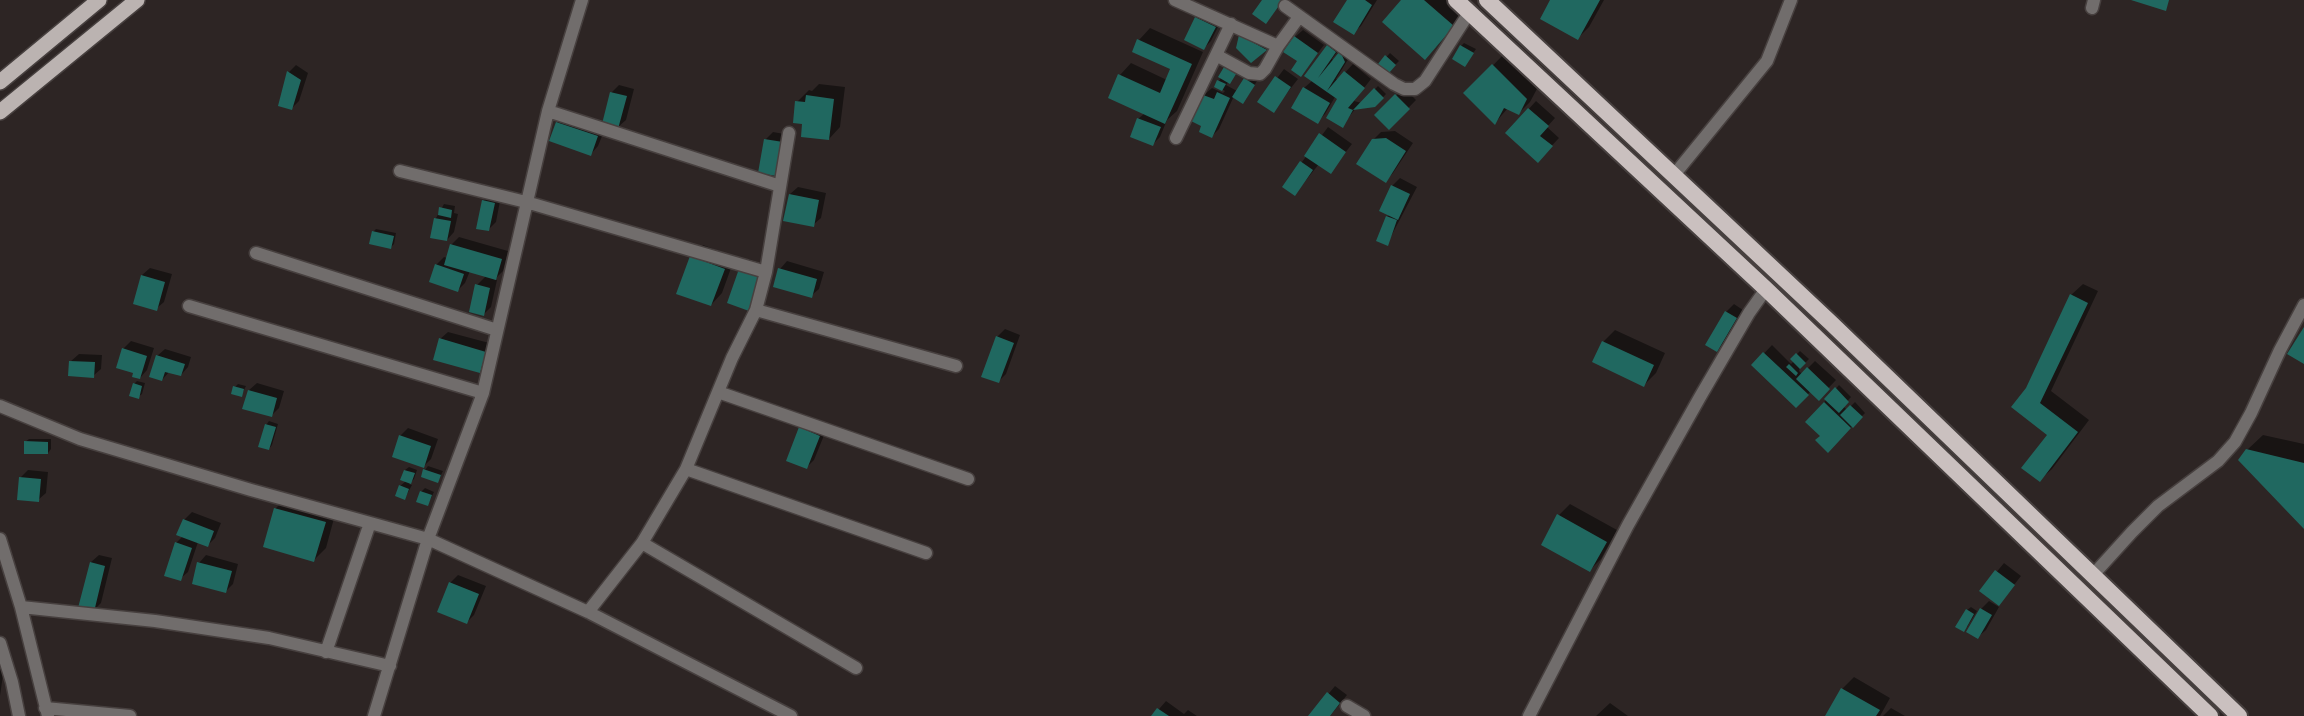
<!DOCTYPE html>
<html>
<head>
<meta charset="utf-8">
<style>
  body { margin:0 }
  canvas { display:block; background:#2d2524 }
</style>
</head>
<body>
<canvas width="2304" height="716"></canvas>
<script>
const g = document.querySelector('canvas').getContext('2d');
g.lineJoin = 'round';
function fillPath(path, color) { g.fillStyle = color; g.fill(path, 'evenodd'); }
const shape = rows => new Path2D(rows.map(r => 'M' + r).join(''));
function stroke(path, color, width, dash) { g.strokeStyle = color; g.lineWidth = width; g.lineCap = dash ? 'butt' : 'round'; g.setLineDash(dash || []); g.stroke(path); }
fillPath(shape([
  [1349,0,1377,0,1361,26,1353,33],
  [1403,0,1448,0,1464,14,1436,47],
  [1552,0,1604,0,1589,27,1578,38],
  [1204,10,1222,19,1211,41,1204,48,1186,39,1197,18],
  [1150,28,1203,52,1177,111,1167,120,1160,137,1153,144,1138,119,1145,113,1120,75,1131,63,1167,80,1172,68,1139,40],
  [1303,30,1324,45,1301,75,1295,37],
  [1241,35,1273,42,1251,61,1237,47],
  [1336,39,1343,44,1332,59,1334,61,1341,52,1352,53,1336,79,1338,80,1353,64,1371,79,1354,101,1362,103,1378,86,1386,94,1375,106,1356,108,1342,126,1339,99,1335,97,1325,114,1317,122,1304,88,1313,80,1328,46],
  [1464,43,1476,49,1465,65,1461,46],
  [1390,53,1399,61,1389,71,1380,64],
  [1504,54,1538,87,1530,102,1519,113,1508,108,1495,123,1466,93],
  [1229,64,1239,70,1226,85,1237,91,1249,76,1257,81,1246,99,1234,96,1219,129,1212,136,1203,125,1193,120,1204,95,1212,88,1223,93,1225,91,1216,86],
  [296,65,308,73,299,101,292,108,289,72],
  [1284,69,1298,79,1273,111,1259,102],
  [819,84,845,87,840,127,829,139,804,123,797,102,809,90,812,91],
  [619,85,634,89,626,120,618,127,612,92],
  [1404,88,1416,100,1389,128,1377,115],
  [1536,101,1555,118,1547,127,1559,138,1545,153,1507,133],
  [565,115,605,129,598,146,591,154,557,122],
  [1328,127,1352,144,1330,172,1319,164,1295,194,1284,186],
  [1395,131,1413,143,1393,173,1386,181,1373,140,1381,132],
  [773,132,790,135,784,167,766,139],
  [1400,178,1417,187,1387,244,1387,217,1390,214,1392,186],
  [798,187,826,193,821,218,813,225,790,194],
  [491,194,501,196,496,222,488,230,483,201],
  [444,204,455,206,454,213,458,214,454,232,447,240,432,237,436,218],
  [376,229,396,233,394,244,391,247,373,232],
  [459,237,508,251,503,271,494,280,497,280,491,307,483,315,477,285,486,276,470,271,465,283,458,290,436,265,444,257,447,258,451,245],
  [703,245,735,257,722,293,711,305,691,257],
  [749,259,768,265,756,301,748,309,741,266],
  [787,261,824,272,819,289,811,296,780,269],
  [150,268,172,274,164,302,156,309,142,275],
  [2083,284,2098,291,2051,391,2089,420,2052,469,2040,480,2049,435,2027,388,2071,295],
  [1734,304,1743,310,1725,342,1717,350,1726,312],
  [1005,329,1020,335,1006,374,998,382,997,337],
  [1615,330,1665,353,1656,373,1644,385,1594,361,1604,341],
  [448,332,493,344,488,364,480,371,440,339],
  [131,341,154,348,147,370,140,378,123,349],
  [1772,345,1791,364,1794,361,1792,359,1800,351,1809,359,1800,368,1799,371,1802,374,1815,361,1836,380,1819,398,1811,391,1796,406,1753,365],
  [165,349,191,357,188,367,181,375,170,371,162,380,157,356],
  [79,354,102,355,101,369,93,376,71,361],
  [137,381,145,383,142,394,138,397,134,384],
  [257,383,284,391,279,408,271,416,249,390],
  [238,384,246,386,241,396,235,387],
  [1839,385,1851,397,1843,406,1847,410,1855,402,1865,413,1828,451,1822,435,1807,422],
  [269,421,278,424,272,445,269,449,266,425],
  [808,421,827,428,814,460,806,468,801,428],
  [408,428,438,439,431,459,424,466,400,436],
  [2263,435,2304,444,2304,527,2247,450],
  [29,439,51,439,51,449,48,453,25,442],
  [428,466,443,471,438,481,425,470],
  [409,467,417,470,414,479,409,484,412,485,405,498,400,486,406,481,405,470],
  [28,470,48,472,46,493,38,500,20,478],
  [425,488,434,492,428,504,421,492],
  [287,497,336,511,326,548,314,560,265,546,276,508],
  [1570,504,1617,530,1601,559,1589,571,1559,515],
  [192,512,221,523,215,538,208,545,198,542,188,572,180,579,176,543,183,536,184,520],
  [99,555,112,558,101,603,93,611,91,562],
  [206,555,238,564,233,584,225,592,199,563],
  [2004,563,2021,576,1999,604,1981,591],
  [458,575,486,586,474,615,466,623,439,611,450,583],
  [1989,601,1999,607,1986,630,1978,637,1981,609],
  [1971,607,1977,611,1967,627,1967,610],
  [0,668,4,668,0,696],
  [1854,677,1890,698,1880,716,1827,716,1843,688],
  [1335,686,1347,695,1330,716,1310,716],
  [1166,701,1184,714,1188,710,1197,716,1153,716],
  [1610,703,1628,716,1596,716],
  [1891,708,1905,716,1883,716]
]), '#0007');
fillPath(shape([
  [1262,0,1283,0,1266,24,1252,14],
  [1347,0,1365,0,1372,5,1354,35,1333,22],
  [1401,0,1424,0,1454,26,1425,60,1382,22],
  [1550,0,1600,0,1578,40,1540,19],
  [2131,0,2169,0,2166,11],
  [1195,17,1216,27,1204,50,1184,40],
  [1239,35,1267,50,1251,63,1236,48],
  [1294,36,1318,53,1301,77,1291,70,1297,61,1283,52],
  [1137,39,1192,64,1165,124,1108,98,1118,74,1160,93,1170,69,1132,52],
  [1327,45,1336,52,1318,78,1340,51,1345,62,1327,91,1344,71,1365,88,1348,108,1353,110,1343,128,1326,118,1337,99,1304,76],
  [1460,45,1474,53,1465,67,1452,59],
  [1385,55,1396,65,1389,73,1378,64],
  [1492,64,1527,99,1519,115,1504,108,1495,125,1463,93],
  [1224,67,1236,74,1230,84,1218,77],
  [287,71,301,80,292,110,278,106],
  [1275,76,1291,87,1274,113,1257,102],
  [1244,78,1255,85,1243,104,1232,97],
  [1217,80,1226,84,1222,91,1214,87],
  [1303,87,1330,103,1318,124,1291,108],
  [1374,88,1384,98,1375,107,1353,110],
  [610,92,627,96,618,129,602,124],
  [1217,92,1230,98,1212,138,1199,132,1201,126,1191,121,1203,95,1214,99],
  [1395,94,1410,109,1389,130,1374,115],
  [806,95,834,99,829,140,801,137,802,124,793,123,795,101,805,102],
  [1528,108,1549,126,1540,136,1553,146,1538,163,1505,133],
  [1137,118,1161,127,1153,146,1130,137],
  [556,122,598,136,591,156,549,141],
  [1319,133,1346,152,1331,174,1304,156],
  [1386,138,1406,151,1386,183,1356,164,1372,139],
  [764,139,783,142,777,176,758,173],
  [1300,161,1313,170,1295,196,1282,187],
  [1391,185,1410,194,1398,220,1379,211],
  [789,194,819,200,814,227,783,221],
  [482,200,495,203,489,231,476,229],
  [439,207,452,210,451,218,438,215],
  [1386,216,1397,220,1388,246,1376,241],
  [434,218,451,221,447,241,430,238],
  [372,231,394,236,391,249,369,244],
  [450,244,502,259,496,280,444,265],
  [690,256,725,269,711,306,676,294],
  [435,264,464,274,458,292,429,282],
  [740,266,761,273,749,311,727,303],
  [778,268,817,279,812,298,773,287],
  [141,275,165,282,157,311,133,304],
  [475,284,490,288,484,316,469,312],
  [2070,294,2088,303,2040,403,2078,432,2040,482,2021,468,2047,435,2011,407,2026,388],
  [1725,311,1737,318,1717,352,1705,345],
  [2304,327,2304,364,2287,354],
  [996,336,1014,343,999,383,981,377],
  [439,338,486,352,480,373,433,360],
  [1602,341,1654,365,1644,387,1592,362],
  [122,348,147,356,140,379,132,377,133,373,116,368],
  [1763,352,1809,395,1796,408,1751,365],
  [1796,353,1806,363,1800,369,1790,359],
  [156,355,185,364,181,376,165,372,162,381,149,377],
  [69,361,95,362,94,378,68,376],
  [1789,364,1798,373,1796,376,1786,367],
  [1807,367,1830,389,1819,401,1796,379],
  [133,383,142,386,139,399,129,396],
  [233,386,244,389,242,397,231,394],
  [1835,387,1849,402,1839,413,1824,399],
  [248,390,277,398,272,417,242,409],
  [1824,402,1851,428,1828,453,1815,440,1820,436,1805,422],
  [1850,405,1863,417,1853,428,1840,415],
  [265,424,276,427,269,450,258,447],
  [799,427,820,436,807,469,786,461],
  [399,435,431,446,424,468,392,457],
  [24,441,48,442,48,454,24,454],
  [2246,449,2304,463,2304,529,2238,460],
  [423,469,441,475,438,483,421,477],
  [404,470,415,473,411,484,400,480],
  [19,477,41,479,39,502,17,500],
  [399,485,409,489,405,500,395,496],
  [420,491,432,495,428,506,416,502],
  [274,508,326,522,314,562,263,547],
  [1557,514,1607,542,1590,572,1541,545],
  [183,519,214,531,208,547,176,535],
  [175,542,192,548,181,581,164,576],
  [90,562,105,566,94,612,78,608],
  [197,562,232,571,226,593,192,584],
  [1995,570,2015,585,1999,606,1979,591],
  [449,582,479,594,467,624,437,612],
  [1980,608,1992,615,1978,639,1966,632],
  [1966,609,1974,614,1964,632,1955,627],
  [1841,688,1880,710,1876,716,1825,716],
  [1327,692,1340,703,1330,716,1308,716],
  [1157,708,1169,716,1151,716]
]), '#206860');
const minor = shape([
  [1175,0,1278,46],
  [1285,6,1394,84,1404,89,1415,89,1425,81,1469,13],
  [2092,8,2094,0],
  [1216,55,1249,73,1260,74,1265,69,1278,46,1299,17],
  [548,111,780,186],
  [1176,138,1231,24],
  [400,171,526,202,766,272],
  [1674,175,1767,61,1791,0],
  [256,253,497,330],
  [189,306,483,393],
  [756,310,956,366],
  [718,392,968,479],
  [0,406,80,439,251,490,428,539,588,612,791,716],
  [686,469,926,553],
  [0,539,21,607,48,716],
  [642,543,856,668],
  [2093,575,2132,532,2158,506,2218,461,2235,442,2251,413,2280,350,2304,305],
  [21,607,155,621,269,638,390,666],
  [588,612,642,543,686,469,732,358,756,310,766,272,789,133],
  [0,643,12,682,19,716],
  [326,652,370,523],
  [1347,706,1364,716],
  [45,708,130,716],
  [374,716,428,539,483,393,548,111,582,0],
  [1529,716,1628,525,1700,397,1749,313,1766,289]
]);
const primary = shape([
  [0,82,99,0],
  [0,112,137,0]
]);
const trunk = shape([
  [1456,0,1766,289,2210,716],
  [1487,0,1831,323,2239,716]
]);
stroke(minor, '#47403f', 15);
stroke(primary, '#47403f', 18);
stroke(trunk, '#47403f', 20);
stroke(minor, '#716d6c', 12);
stroke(primary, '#bbb3b1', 15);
stroke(trunk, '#cac0bf', 16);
</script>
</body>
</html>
